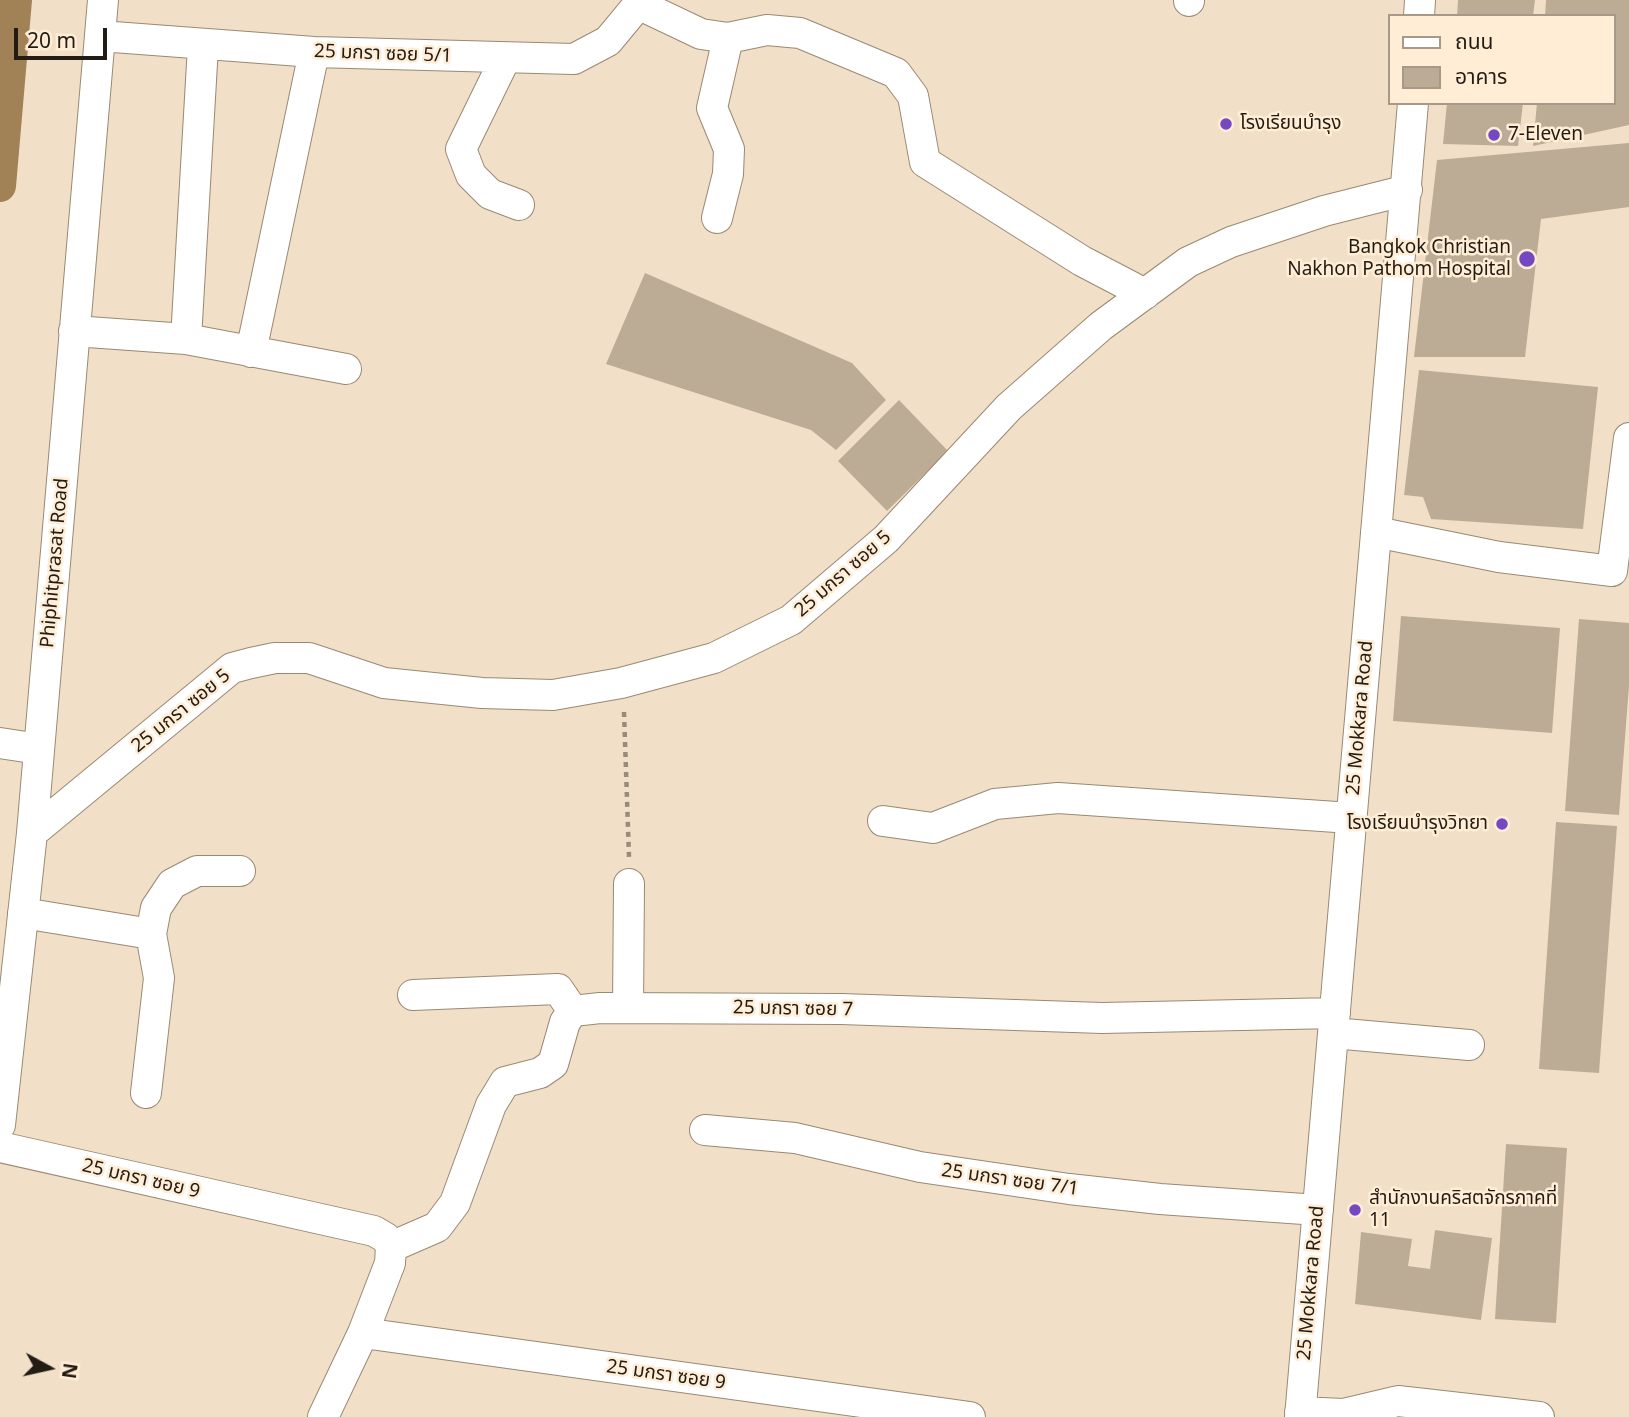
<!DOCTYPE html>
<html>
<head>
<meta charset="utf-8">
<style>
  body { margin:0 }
  #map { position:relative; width:1629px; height:1417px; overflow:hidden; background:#f2dfc8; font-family:"Noto Sans","Noto Sans Thai",sans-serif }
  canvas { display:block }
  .legend { position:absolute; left:1388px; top:14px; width:228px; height:91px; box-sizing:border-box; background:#ffedd5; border:2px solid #a79988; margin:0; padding:9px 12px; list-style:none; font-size:21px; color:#231c14 }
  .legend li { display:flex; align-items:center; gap:14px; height:35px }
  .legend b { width:35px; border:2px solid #a79988 }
  .north { position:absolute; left:14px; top:1333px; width:70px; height:70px; -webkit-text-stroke:5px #ffedd5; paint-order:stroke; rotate:98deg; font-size:19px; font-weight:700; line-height:28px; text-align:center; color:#231c14 }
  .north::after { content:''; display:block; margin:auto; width:24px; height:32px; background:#231c14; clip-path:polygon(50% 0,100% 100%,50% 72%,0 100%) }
  .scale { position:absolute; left:14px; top:28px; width:93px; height:32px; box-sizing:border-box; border:4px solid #231c14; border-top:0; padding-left:9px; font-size:21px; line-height:24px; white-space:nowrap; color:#231c14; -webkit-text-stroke:5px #ffedd5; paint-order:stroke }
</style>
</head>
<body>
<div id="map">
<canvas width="1629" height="1417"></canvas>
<ul class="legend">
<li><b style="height:9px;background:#fff"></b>ถนน</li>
<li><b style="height:19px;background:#bdac95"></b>อาคาร</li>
</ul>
<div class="north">N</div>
<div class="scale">20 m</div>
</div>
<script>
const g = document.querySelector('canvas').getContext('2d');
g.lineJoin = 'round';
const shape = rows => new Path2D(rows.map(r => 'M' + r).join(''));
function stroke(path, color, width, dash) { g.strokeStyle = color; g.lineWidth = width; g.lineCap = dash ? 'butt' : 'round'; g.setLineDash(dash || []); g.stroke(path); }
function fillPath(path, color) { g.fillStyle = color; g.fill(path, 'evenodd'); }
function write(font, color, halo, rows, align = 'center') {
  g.font = font + ' "Noto Sans","Noto Sans Thai",sans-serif'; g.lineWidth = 5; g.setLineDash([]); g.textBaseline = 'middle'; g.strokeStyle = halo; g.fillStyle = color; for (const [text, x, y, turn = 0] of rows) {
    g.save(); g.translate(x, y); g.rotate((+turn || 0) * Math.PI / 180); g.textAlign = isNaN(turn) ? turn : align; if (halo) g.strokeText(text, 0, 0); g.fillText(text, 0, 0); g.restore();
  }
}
stroke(shape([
  [0,186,16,0]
]), '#a18257', 32);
fillPath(shape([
  [1458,0,1535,0,1533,16,1457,16],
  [1546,0,1629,0,1629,125,1533,146,1537,103,1613,103,1613,16,1545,16],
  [1447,103,1523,103,1518,146,1443,144],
  [1629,143,1629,207,1541,219,1525,357,1414,357,1437,160],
  [645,273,852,363,886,400,836,450,811,430,606,364],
  [1419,370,1598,387,1583,529,1431,519,1423,497,1404,495],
  [899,400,948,451,887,511,838,461],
  [1401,616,1560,628,1552,733,1393,721],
  [1579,619,1629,623,1629,686,1619,815,1565,811],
  [1556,822,1617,826,1599,1073,1539,1069],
  [1506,1144,1567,1148,1556,1323,1495,1319],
  [1435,1230,1492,1238,1481,1320,1355,1304,1361,1232,1412,1239,1408,1266,1430,1269]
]), '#bdac95');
const minor = shape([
  [1189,1,1189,0],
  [640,5,701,34,728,38,767,30,800,33,896,73,913,96,925,162,1082,261,1145,294],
  [1419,16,1420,0],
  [100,36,314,52,574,59,608,41,642,0],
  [505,59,461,149,471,175,490,194,519,205],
  [717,218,728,174,729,149,712,108,728,38],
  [74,331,186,339,346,369],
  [186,339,203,46],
  [251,352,314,52],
  [1376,532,1499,557,1612,571,1629,438],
  [0,743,39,749],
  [883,821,933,828,995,804,1058,798,1351,818],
  [32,833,232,668,251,663,275,658,309,658,384,683,482,693,553,695,621,683,714,658,791,620,886,539,1009,407,1101,326,1188,262,1231,242,1324,211,1407,190],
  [23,913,151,934,159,978,146,1093],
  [151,934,156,908,172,884,197,871,240,871],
  [413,995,558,989,573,1011],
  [628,1008,629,884],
  [1333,1033,1469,1045],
  [0,1125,32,833,103,0],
  [705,1130,795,1138,920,1167,1069,1189,1160,1199,1318,1210],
  [0,1147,374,1231,386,1238,391,1247,390,1263,363,1333,323,1417],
  [391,1247,437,1227,455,1203,491,1105,505,1082,540,1073,553,1064,565,1022,573,1011,600,1008,841,1009,1102,1018,1335,1013],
  [363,1333,970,1417],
  [1300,1412,1343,1414,1398,1401,1539,1417],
  [1300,1417,1413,103]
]);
stroke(minor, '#998973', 32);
stroke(shape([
  [624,712,629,857]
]), '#998b7b', 4.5, [5, 5]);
stroke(minor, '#fff', 30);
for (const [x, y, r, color] of [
  [1226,124,7,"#7548c1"],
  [1494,135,7,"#7548c1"],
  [1527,259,9,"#7548c1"],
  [1502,824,7,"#7548c1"],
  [1355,1210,7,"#7548c1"]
]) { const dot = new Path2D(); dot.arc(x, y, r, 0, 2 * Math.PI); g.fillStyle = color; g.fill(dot); stroke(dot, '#ffedd5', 2.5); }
write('19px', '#231c14', '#ffedd5', [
  ["25 มกรา ซอย 5/1",383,54,2],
  ["Phiphitprasat Road",55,563,-85],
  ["25 มกรา ซอย 5",843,574,-41],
  ["25 มกรา ซอย 5",181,711,-39],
  ["25 Mokkara Road",1360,718,-85],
  ["25 มกรา ซอย 7",793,1009,1],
  ["25 มกรา ซอย 9",141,1179,13],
  ["25 มกรา ซอย 7/1",1010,1180,8],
  ["25 Mokkara Road",1311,1283,-85],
  ["25 มกรา ซอย 9",666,1375,8]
]);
write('19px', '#231c14', '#ffedd5', [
  ["โรงเรียนบำรุง",1240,124],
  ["7-Eleven",1508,135],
  ["Bangkok Christian",1511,248,"right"],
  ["Nakhon Pathom Hospital",1511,270,"right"],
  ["โรงเรียนบำรุงวิทยา",1488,824,"right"],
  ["สำนักงานคริสตจักรภาคที่",1369,1199],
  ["11",1369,1221]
], 'left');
</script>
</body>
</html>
